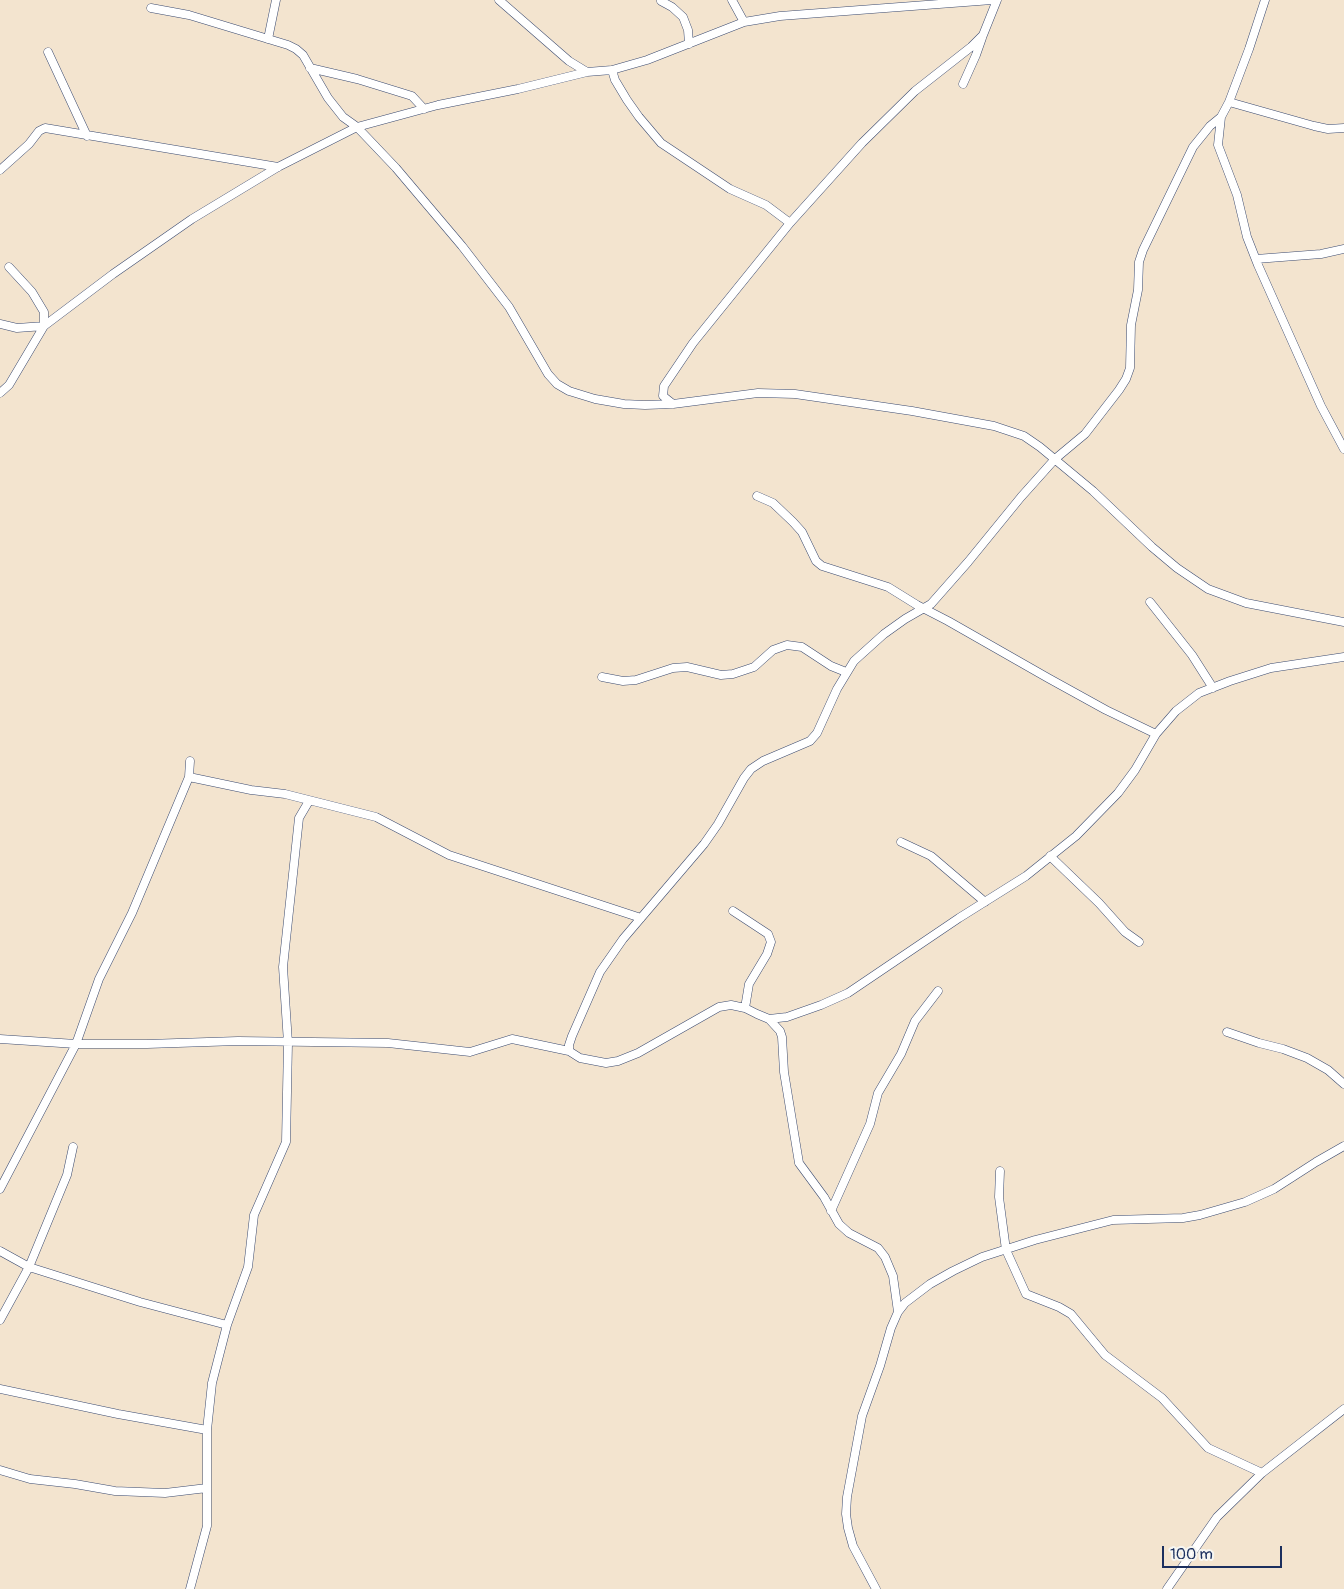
<!DOCTYPE html>
<html>
<head>
<meta charset="utf-8">
<style>
  body { margin:0 }
  #map { position:relative; width:1344px; height:1589px; overflow:hidden; background:#f3e4cf; font-family:Pangolin,sans-serif }
  canvas { display:block }
  .scale { position:absolute; left:1162px; top:1546px; width:120px; height:22px; box-sizing:border-box; border:2px solid #1b2f5e; border-top:0; padding-left:6px; font-size:15px; line-height:18px; white-space:nowrap; color:#1b2f5e; -webkit-text-stroke:4px #f6f6f2; paint-order:stroke }
</style>
</head>
<body>
<div id="map">
<canvas width="1344" height="1589"></canvas>
<div class="scale">100 m</div>
</div>
<script>
const g = document.querySelector('canvas').getContext('2d');
g.lineJoin = 'round';
const shape = rows => new Path2D(rows.map(r => 'M' + r).join(''));
function stroke(path, color, width, dash) { g.strokeStyle = color; g.lineWidth = width; g.lineCap = dash ? 'butt' : 'round'; g.setLineDash(dash || []); g.stroke(path); }
const minor = shape([
  [499,0,569,61,587,72,612,70,647,60,744,22,780,16,992,0],
  [732,0,744,22],
  [1265,0,1249,49,1229,102,1221,117,1218,145,1237,195,1247,237,1258,265,1321,406,1344,449],
  [661,1,672,7,683,17,688,30,689,44],
  [151,8,189,15,288,45,296,49,303,55,328,98,343,117,357,127,396,168,462,246,509,307,548,374,557,384,569,391,595,399,624,404,645,405,673,404,758,393,795,394,912,411,994,426,1024,436,1040,447,1093,491,1152,547,1177,568,1208,589,1246,603,1344,622],
  [268,39,276,0],
  [48,52,87,136],
  [310,68,357,79,412,96,424,109],
  [612,70,615,80,627,100,639,117,661,143,730,189,766,205,790,223],
  [963,84,976,55,982,38],
  [1229,102,1314,126,1328,129,1344,128],
  [0,170,29,144,39,131,45,128,278,167],
  [1256,259,1321,254,1344,249],
  [0,324,17,328,44,326,113,274,192,219,278,167,357,127,438,105,518,89,587,72],
  [0,393,9,385,44,326,44,312,32,292,9,267],
  [673,404,663,396,664,386,693,343,790,223,862,143,915,91,971,47,983,35,997,0],
  [757,496,773,503,793,522,802,532,816,561,822,566,888,587,917,605,948,621,1048,678,1106,710,1156,734],
  [1150,602,1192,655,1213,688],
  [602,677,623,681,636,680,673,668,687,667,721,675,733,674,754,667,773,650,787,645,802,647,831,666,846,672],
  [189,777,251,790,285,794,376,817,449,855,641,918],
  [901,842,931,856,985,902],
  [1050,856,1099,903,1125,932,1139,942],
  [733,911,768,934,771,942,767,954,749,984,745,1008],
  [769,1019,780,1031,782,1037,784,1072,799,1163,824,1197,839,1224,849,1233,878,1248,885,1257,893,1276,898,1312],
  [1227,1032,1259,1043,1283,1049,1307,1058,1328,1070,1344,1084],
  [0,1039,76,1044,147,1044,238,1041,388,1043,470,1052,512,1039,569,1051,580,1058,606,1063,618,1061,638,1053,719,1007,731,1005,745,1008,757,1014,769,1019,787,1017,821,1005,848,993,959,918,1026,876,1076,836,1118,793,1135,770,1156,734,1176,711,1199,693,1230,681,1271,668,1344,657],
  [569,1051,569,1045,572,1036,600,972,623,939,704,844,718,824,744,778,751,769,763,761,810,741,817,733,837,689,854,661,884,634,905,619,931,604,968,562,1021,497,1055,459,1085,434,1119,390,1126,379,1130,368,1131,325,1138,290,1139,262,1143,250,1193,147,1210,126,1221,117],
  [1000,1171,999,1197,1006,1250,1026,1294,1059,1307,1071,1314,1105,1355,1162,1398,1208,1448,1262,1473],
  [0,1189,76,1044,99,979,132,913,189,777,190,761],
  [831,1211,870,1124,878,1093,901,1054,915,1021,938,991],
  [0,1251,29,1267,140,1302,227,1325],
  [0,1320,29,1267,67,1175,73,1147],
  [0,1389,118,1414,207,1430],
  [0,1470,30,1479,75,1484,115,1491,165,1493,207,1488],
  [190,1589,207,1526,207,1430,212,1383,227,1325,248,1267,254,1215,286,1142,288,1043,283,967,299,818,309,801],
  [876,1589,853,1546,848,1528,846,1514,847,1497,862,1416,880,1366,891,1328,898,1312,905,1303,930,1284,953,1271,982,1257,1035,1240,1113,1220,1183,1218,1200,1215,1245,1202,1274,1189,1316,1162,1344,1146],
  [1167,1589,1217,1517,1262,1473,1344,1409]
]);
stroke(minor, '#3b4a6f', 9);
stroke(minor, '#fff', 8);
</script>
</body>
</html>
